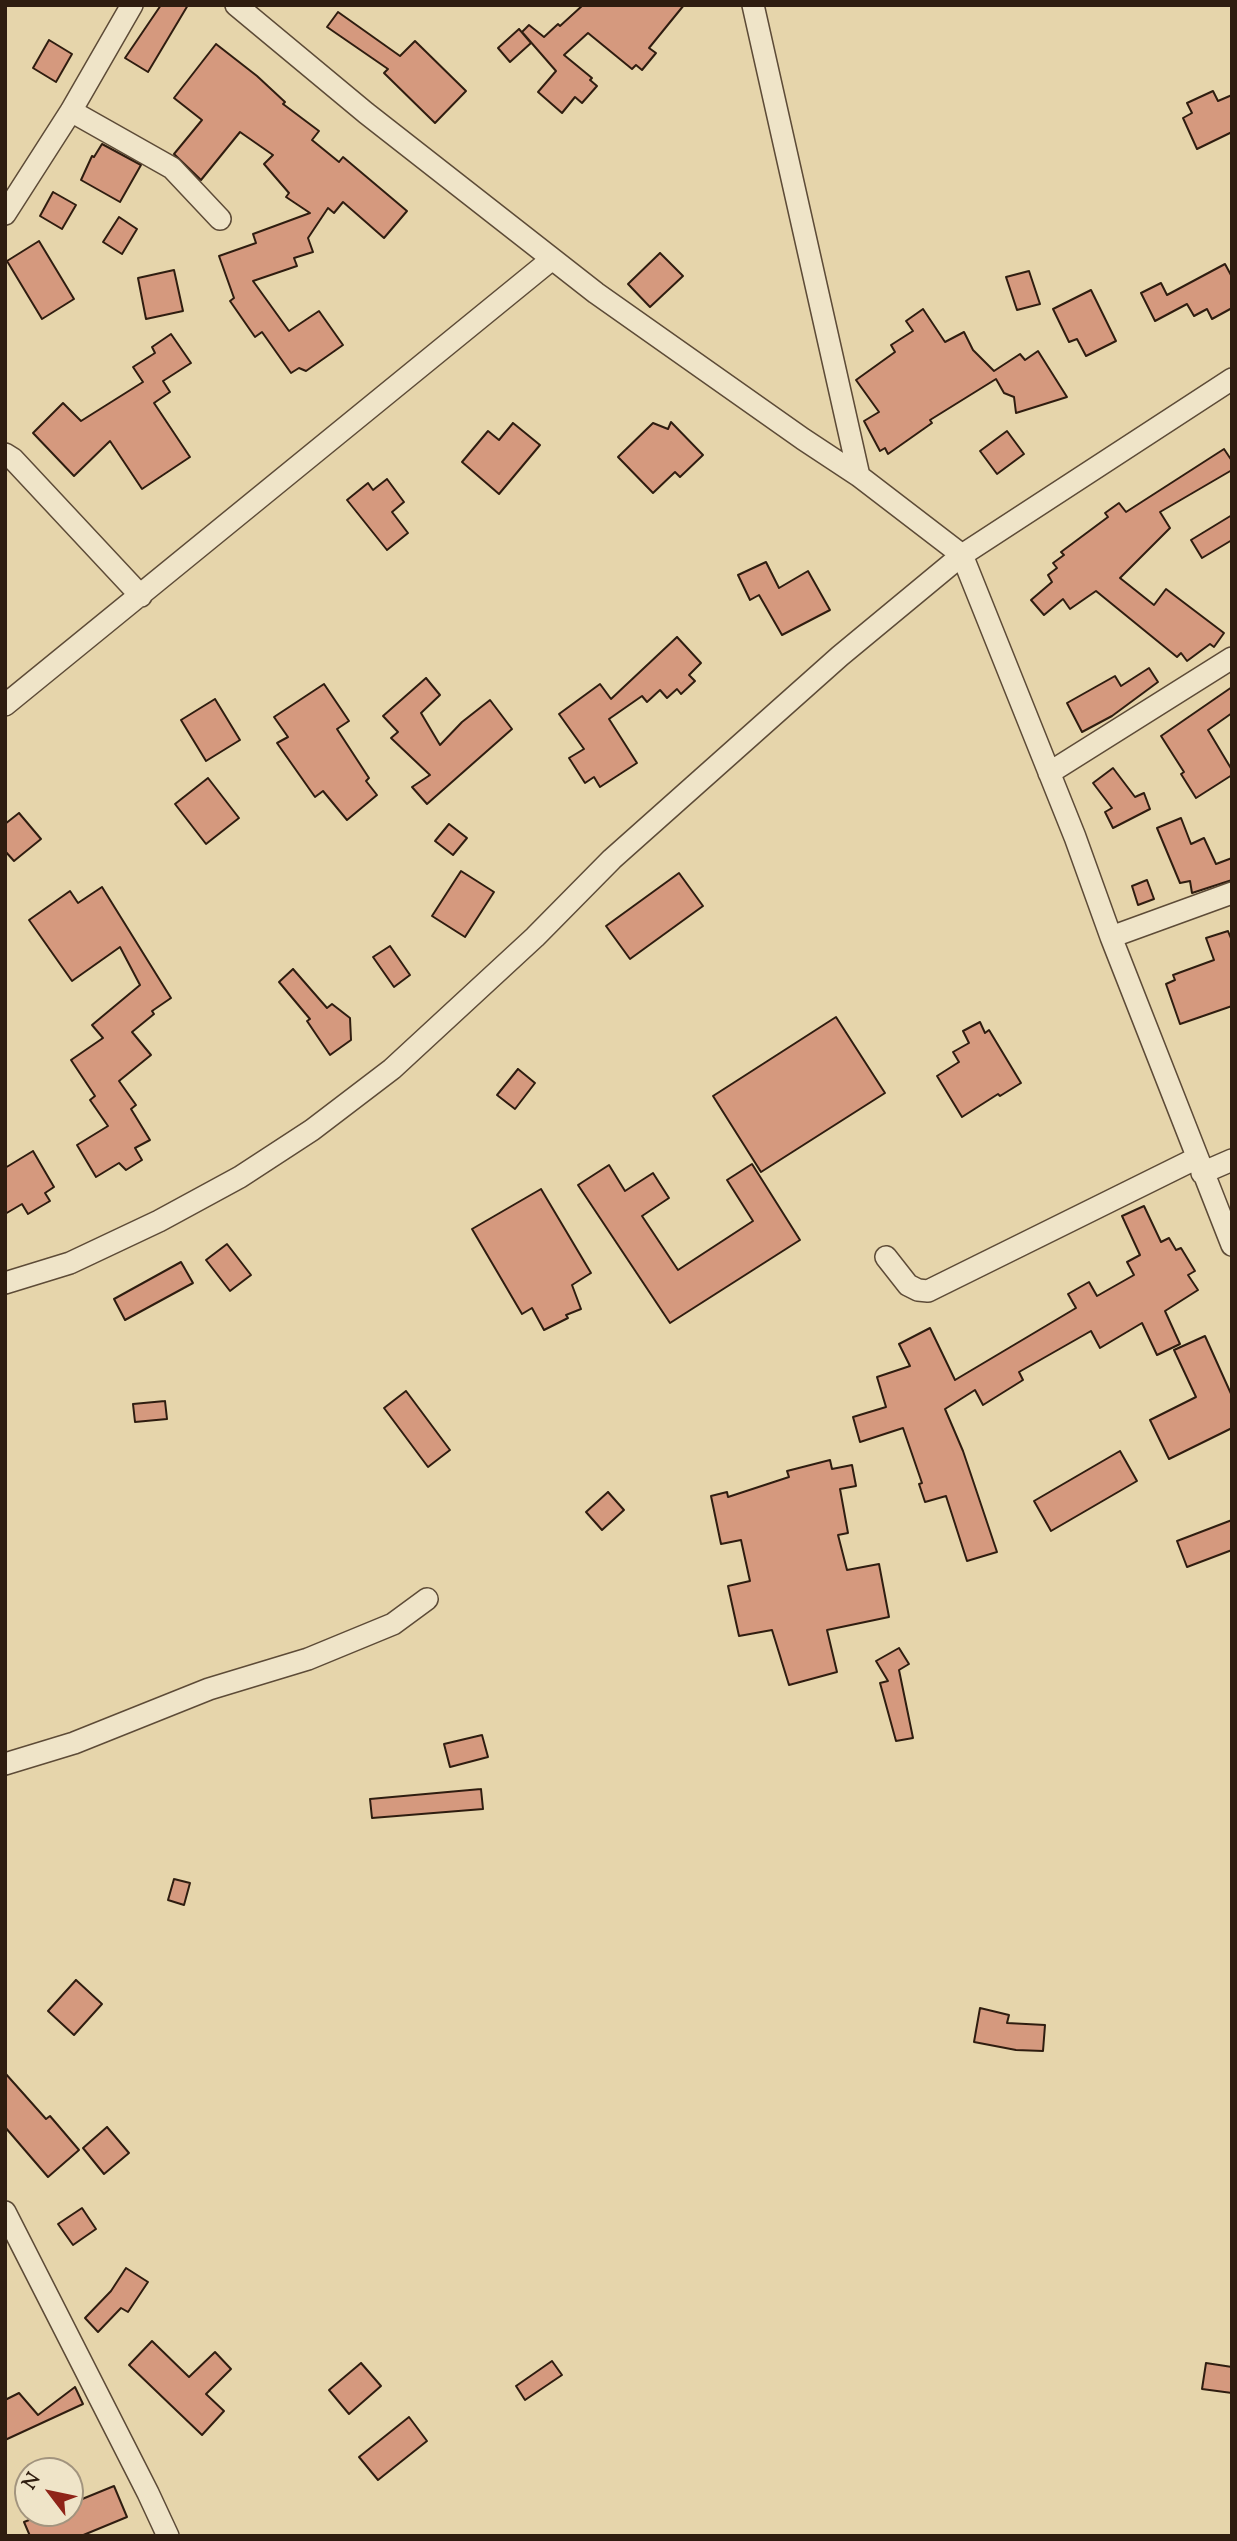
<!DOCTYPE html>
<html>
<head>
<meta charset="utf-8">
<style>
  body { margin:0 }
  #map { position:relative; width:1237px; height:2541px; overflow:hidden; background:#e6d5ab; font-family:"Sorts Mill Goudy",serif }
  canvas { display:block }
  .frame { position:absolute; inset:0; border:7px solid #2f1d10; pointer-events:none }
  .north { position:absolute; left:14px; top:2457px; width:70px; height:70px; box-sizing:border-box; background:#efe4c8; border:2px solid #a2947e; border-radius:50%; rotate:302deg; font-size:19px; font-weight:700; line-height:28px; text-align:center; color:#2f1d10 }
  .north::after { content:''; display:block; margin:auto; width:24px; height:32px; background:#8f2418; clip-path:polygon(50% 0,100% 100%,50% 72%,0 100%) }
</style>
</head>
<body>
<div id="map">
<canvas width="1237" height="2541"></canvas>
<div class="frame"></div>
<div class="north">N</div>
</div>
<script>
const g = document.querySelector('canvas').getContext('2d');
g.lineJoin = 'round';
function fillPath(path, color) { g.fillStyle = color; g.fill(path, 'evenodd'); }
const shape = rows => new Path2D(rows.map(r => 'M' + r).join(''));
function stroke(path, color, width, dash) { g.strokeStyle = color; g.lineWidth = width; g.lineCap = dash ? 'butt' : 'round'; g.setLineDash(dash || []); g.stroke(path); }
const building = shape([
  [161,5,188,5,148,72,125,58,161,5],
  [583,5,684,5,649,48,656,53,642,70,636,65,632,69,588,33,564,55,592,78,590,80,597,86,582,103,575,97,562,113,538,92,556,71,522,32,529,25,544,37,558,24,560,26,583,5],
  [338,12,400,56,415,41,466,91,435,123,384,73,388,69,327,27,338,12],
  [519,29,531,43,510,62,498,48,519,29],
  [49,40,72,54,56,82,33,68,49,40],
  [216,44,257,76,285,102,283,104,319,131,312,140,339,162,343,157,407,211,384,238,343,202,334,213,328,208,308,238,313,252,294,258,297,266,253,281,289,331,319,311,343,345,306,371,299,368,291,373,262,332,255,337,230,301,234,298,219,256,256,243,253,234,310,213,286,197,289,193,264,164,273,155,240,132,201,180,174,154,202,120,174,98,216,44],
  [1213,91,1218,101,1232,95,1232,132,1197,149,1183,118,1192,113,1187,103,1213,91],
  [102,144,141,165,120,202,81,180,92,156,94,157,102,144],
  [53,192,76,205,62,229,40,216,53,192],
  [119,217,137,229,122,254,103,242,119,217],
  [39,241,74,299,42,319,7,261,39,241],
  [660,253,683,276,650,307,628,284,660,253],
  [1225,264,1232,277,1232,308,1212,319,1207,309,1194,316,1187,304,1155,321,1141,293,1161,283,1167,295,1225,264],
  [174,270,183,311,146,319,138,278,174,270],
  [1029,271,1040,304,1017,310,1006,277,1029,271],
  [1091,290,1116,341,1086,356,1077,339,1069,342,1053,309,1091,290],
  [923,309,945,342,964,332,973,350,994,371,1020,354,1025,360,1038,351,1067,397,1016,413,1014,397,1004,393,996,379,930,420,932,423,888,454,885,448,880,451,864,421,879,412,856,380,895,352,891,345,913,331,906,321,923,309],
  [171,334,191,363,163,381,170,392,154,403,190,457,142,489,110,441,74,476,33,433,63,403,81,421,143,382,133,367,155,353,152,347,171,334],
  [671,422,703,455,680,477,675,472,653,493,618,457,653,423,668,429,671,422],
  [513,423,540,445,499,494,462,462,488,431,499,440,513,423],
  [1007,431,1024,454,997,474,980,451,1007,431],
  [1224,449,1232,461,1232,470,1160,512,1170,528,1120,578,1154,605,1166,589,1224,633,1214,647,1210,644,1187,661,1181,653,1177,657,1096,591,1070,609,1063,599,1044,615,1031,600,1052,582,1048,575,1057,568,1053,563,1064,555,1061,552,1108,517,1105,513,1119,503,1126,512,1224,449],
  [387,479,404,502,392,512,408,533,387,550,347,500,368,483,373,490,387,479],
  [1232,515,1232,540,1202,558,1191,540,1232,515],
  [766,562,779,588,808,571,830,610,782,635,759,595,750,600,738,575,766,562],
  [677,637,701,663,689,675,695,681,681,694,677,689,667,698,660,690,647,702,642,696,609,719,637,763,600,787,594,777,585,783,569,758,584,749,559,714,600,684,611,699,677,637],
  [1149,668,1158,682,1112,716,1082,732,1067,703,1115,676,1121,686,1149,668],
  [426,678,440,695,421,713,440,745,462,722,490,700,512,729,427,804,412,787,430,775,391,738,398,732,383,716,426,678],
  [324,684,349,721,337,729,369,778,366,781,377,795,347,820,323,791,315,797,277,743,288,737,274,717,324,684],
  [1232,687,1232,713,1208,730,1232,770,1232,775,1196,798,1181,774,1184,772,1161,736,1232,687],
  [215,699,240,740,206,761,181,720,215,699],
  [1113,768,1135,797,1144,793,1150,809,1113,828,1105,812,1112,808,1093,783,1113,768],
  [208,778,239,818,206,844,175,804,208,778],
  [19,813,41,839,14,861,5,851,5,824,19,813],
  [1181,818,1191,844,1204,838,1216,864,1232,858,1232,880,1192,893,1190,881,1180,883,1157,828,1181,818],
  [449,824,467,838,453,855,435,841,449,824],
  [461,871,494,892,465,937,432,916,461,871],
  [679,873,703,906,630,959,606,926,679,873],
  [1147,880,1154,899,1138,905,1132,886,1147,880],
  [102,887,171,998,152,1011,154,1014,132,1032,151,1055,119,1081,136,1105,131,1109,150,1140,135,1148,142,1160,126,1170,119,1163,96,1177,77,1145,108,1126,90,1100,95,1096,71,1060,103,1038,92,1025,140,985,120,947,72,981,29,920,70,891,78,903,102,887],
  [1228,931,1232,941,1232,1006,1180,1024,1166,984,1175,980,1173,975,1214,960,1206,938,1228,931],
  [390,946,410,975,394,987,373,957,390,946],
  [293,969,327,1008,332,1004,350,1018,351,1040,330,1055,307,1021,310,1019,279,982,293,969],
  [836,1017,885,1093,761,1172,713,1096,836,1017],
  [980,1022,985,1033,989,1030,1021,1083,1000,1096,998,1094,962,1117,937,1076,959,1062,953,1052,969,1043,963,1031,980,1022],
  [518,1069,535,1083,515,1109,497,1095,518,1069],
  [33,1151,54,1187,45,1193,50,1201,28,1214,22,1204,5,1214,5,1168,33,1151],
  [752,1164,800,1240,670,1323,578,1185,609,1165,625,1191,653,1173,669,1198,642,1216,678,1270,753,1221,727,1180,752,1164],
  [541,1189,591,1273,572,1285,581,1309,566,1315,568,1318,544,1330,532,1308,522,1314,472,1229,541,1189],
  [1144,1206,1161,1242,1169,1238,1176,1250,1181,1248,1195,1271,1188,1275,1198,1290,1165,1311,1180,1344,1157,1355,1142,1323,1100,1348,1091,1331,1019,1372,1023,1380,983,1405,975,1390,945,1409,963,1451,997,1552,967,1561,946,1496,925,1502,919,1484,922,1483,903,1428,860,1442,853,1417,886,1407,877,1377,910,1366,899,1344,930,1328,955,1380,1076,1308,1068,1294,1089,1282,1097,1296,1134,1275,1127,1262,1140,1255,1122,1216,1144,1206],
  [227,1244,251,1275,230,1291,206,1260,227,1244],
  [181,1262,193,1283,125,1320,114,1299,181,1262],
  [1205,1336,1232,1396,1232,1428,1169,1459,1150,1420,1196,1397,1174,1350,1205,1336],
  [406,1391,450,1450,428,1467,384,1408,406,1391],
  [165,1401,167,1419,135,1422,133,1404,165,1401],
  [1120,1451,1137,1481,1051,1531,1034,1501,1120,1451],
  [830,1460,832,1469,852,1465,856,1486,840,1489,848,1533,838,1535,847,1570,879,1564,889,1617,827,1630,837,1672,789,1685,772,1630,739,1636,728,1586,750,1581,741,1540,721,1544,711,1496,727,1492,728,1497,789,1477,787,1471,830,1460],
  [608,1492,624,1510,602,1530,586,1512,608,1492],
  [1232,1520,1232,1550,1187,1567,1177,1541,1232,1520],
  [899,1648,909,1664,899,1670,913,1738,896,1741,880,1683,888,1681,876,1661,899,1648],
  [482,1735,488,1757,450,1767,444,1744,482,1735],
  [481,1789,483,1809,372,1818,370,1799,481,1789],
  [174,1879,190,1883,184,1905,168,1900,174,1879],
  [76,1980,102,2004,74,2035,48,2011,76,1980],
  [980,2008,1009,2015,1007,2023,1045,2025,1043,2051,1016,2050,974,2042,980,2008],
  [5,2073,46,2119,50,2116,79,2150,48,2177,5,2127,5,2073],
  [107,2127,129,2153,104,2174,83,2148,107,2127],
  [82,2208,96,2229,73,2245,58,2224,82,2208],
  [126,2268,148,2282,128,2312,121,2308,98,2332,85,2318,111,2291,126,2268],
  [152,2341,189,2377,215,2352,231,2369,206,2394,224,2411,202,2435,129,2365,152,2341],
  [552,2361,562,2375,525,2400,516,2386,552,2361],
  [361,2363,381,2386,349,2414,329,2390,361,2363],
  [1206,2363,1232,2367,1232,2393,1202,2389,1206,2363],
  [75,2387,83,2404,5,2440,5,2400,19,2393,38,2415,75,2387],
  [409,2417,427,2441,378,2480,359,2457,409,2417],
  [114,2486,127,2517,81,2536,30,2536,24,2522,47,2513,70,2513,70,2504,114,2486]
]);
fillPath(building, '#d5997e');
stroke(building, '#2f1d10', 2);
const minor = shape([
  [236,5,366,113,596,293,803,439,859,476,962,555,1075,837,1111,937,1232,1245],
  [753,5,859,476],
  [71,111,172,168,220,219],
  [5,214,71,111,132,5],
  [5,454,13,459,141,596],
  [5,705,552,259],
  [1049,773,1232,658],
  [1111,937,1232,893],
  [1202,1173,1232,1160],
  [886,1257,908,1285,918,1290,928,1291,1197,1158],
  [5,1283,70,1263,159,1221,240,1177,312,1130,392,1069,535,937,612,859,840,656,962,555,1232,379],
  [5,1764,74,1743,209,1689,308,1659,393,1624,427,1599],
  [5,2212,148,2493,168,2536]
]);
stroke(minor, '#5d4b37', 24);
stroke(minor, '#efe4c8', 21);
</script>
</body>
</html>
